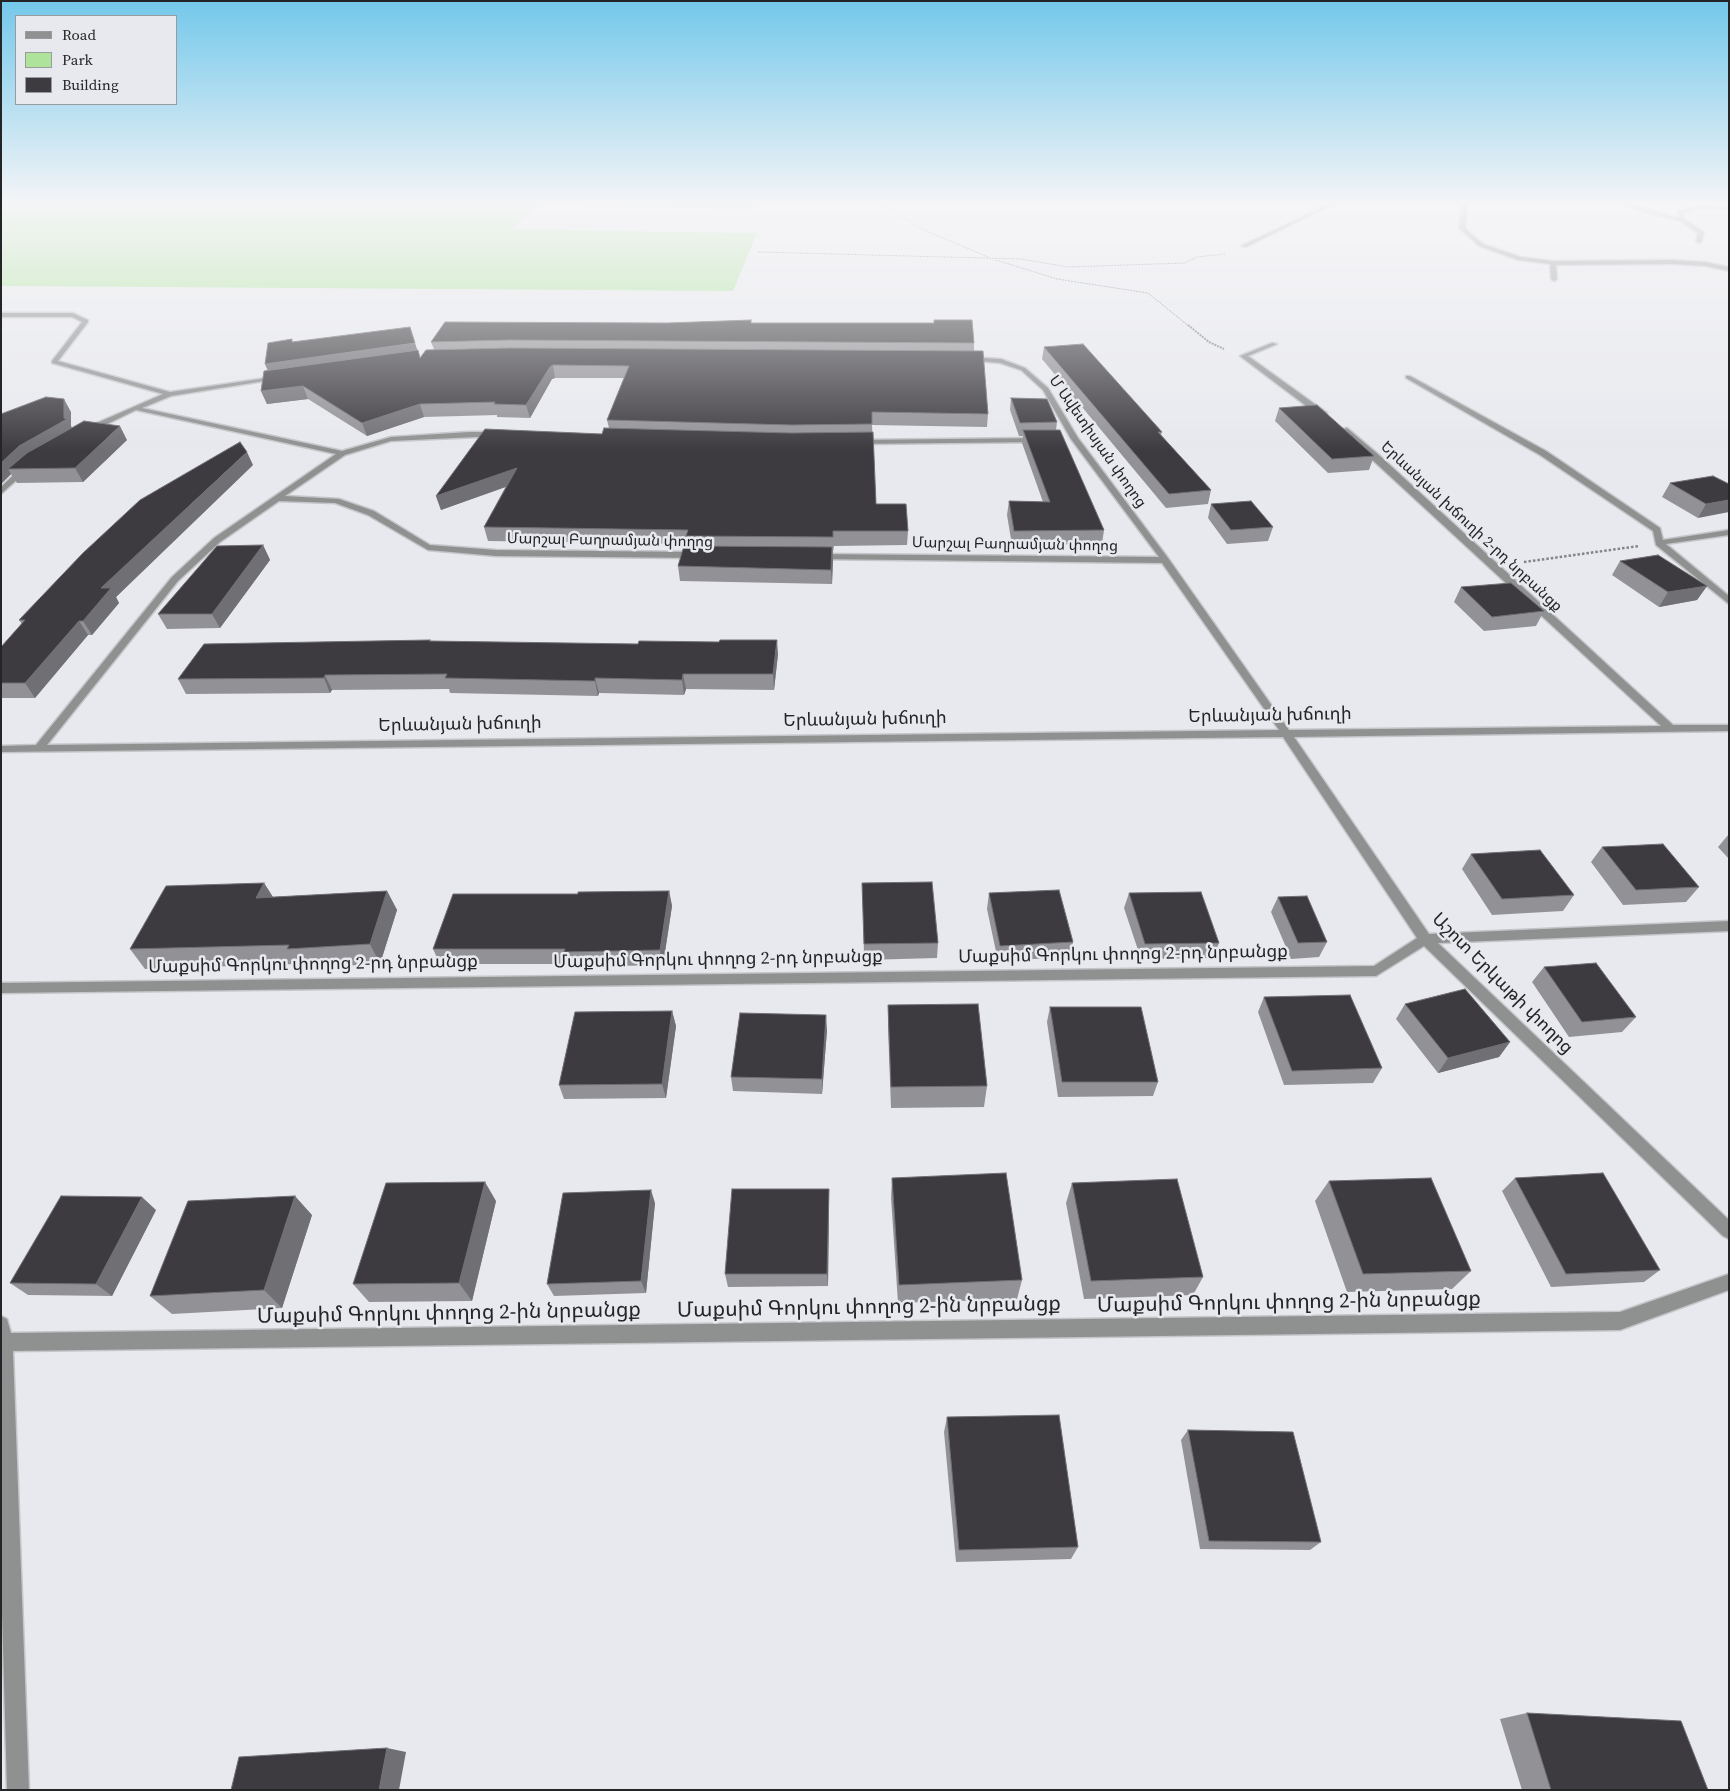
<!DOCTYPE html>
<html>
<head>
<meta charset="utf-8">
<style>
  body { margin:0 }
  #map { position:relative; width:1730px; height:1791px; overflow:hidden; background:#e8e9ee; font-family:"Source Serif 4",serif }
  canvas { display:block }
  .frame { position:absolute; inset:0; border:2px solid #242526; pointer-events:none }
  .legend { position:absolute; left:15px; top:15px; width:162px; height:90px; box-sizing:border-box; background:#e8e9ee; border:1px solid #9a9b9e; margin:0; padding:6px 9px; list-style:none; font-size:15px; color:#242526 }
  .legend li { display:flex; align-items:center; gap:10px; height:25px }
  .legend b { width:25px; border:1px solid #9a9b9e }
</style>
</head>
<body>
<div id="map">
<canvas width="1730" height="1791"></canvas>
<div class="frame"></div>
<ul class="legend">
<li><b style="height:6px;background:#8f9191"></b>Road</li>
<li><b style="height:14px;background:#aee39c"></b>Park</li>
<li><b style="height:14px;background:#3d3b3f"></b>Building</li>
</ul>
</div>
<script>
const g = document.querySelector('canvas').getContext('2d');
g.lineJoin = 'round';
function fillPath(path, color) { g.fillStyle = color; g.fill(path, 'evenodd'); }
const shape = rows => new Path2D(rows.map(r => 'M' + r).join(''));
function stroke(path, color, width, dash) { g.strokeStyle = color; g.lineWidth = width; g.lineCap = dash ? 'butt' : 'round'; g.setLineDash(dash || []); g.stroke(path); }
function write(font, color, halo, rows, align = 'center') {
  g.font = font + ' "Source Serif 4","Noto Sans Armenian",serif'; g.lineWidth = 5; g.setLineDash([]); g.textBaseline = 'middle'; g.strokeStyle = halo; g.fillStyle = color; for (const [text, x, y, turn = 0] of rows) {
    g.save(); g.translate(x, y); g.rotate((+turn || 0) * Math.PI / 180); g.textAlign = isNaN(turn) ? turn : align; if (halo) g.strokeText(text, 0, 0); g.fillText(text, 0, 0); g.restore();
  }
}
fillPath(shape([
  [1,201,756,201,753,209,540,204,512,229,757,233,733,291,1,286]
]), '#aee39c');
const minor = shape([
  [1335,201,1340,201,1246,247,1241,246,1335,201],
  [1442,201,1480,201,1467,204,1465,228,1483,244,1521,257,1553,261,1672,260,1705,262,1729,267,1729,271,1705,266,1672,264,1556,265,1557,279,1554,281,1551,279,1550,264,1518,260,1479,246,1459,228,1462,204,1442,201],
  [1619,201,1624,201,1641,208,1679,218,1678,211,1699,206,1727,208,1699,208,1683,213,1684,219,1704,232,1702,241,1699,243,1696,241,1698,233,1680,221,1637,210,1619,201],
  [1,313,73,313,88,320,88,322,58,361,170,392,280,376,283,378,171,396,142,408,342,451,391,437,469,432,498,432,502,434,498,436,391,441,345,455,285,496,339,499,374,511,430,545,496,550,697,552,701,555,697,558,496,556,428,550,368,515,335,503,279,501,220,542,178,581,47,745,1279,730,1162,563,814,559,813,557,817,554,1159,557,1071,439,1043,390,1021,370,1000,363,966,360,966,358,968,357,1001,359,1025,368,1048,388,1078,438,1168,558,1289,730,1661,726,1340,430,1347,428,1380,456,1673,725,1729,725,1729,731,1294,737,1429,934,1729,921,1729,931,1438,943,1729,1220,1729,1239,1723,1236,1424,946,1376,976,1,993,1,983,1374,966,1417,938,1283,737,1,752,1,746,36,745,172,577,214,538,336,454,136,410,89,433,83,433,83,429,163,394,52,363,52,361,82,322,72,317,1,317,1,313],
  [1272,343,1277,344,1248,356,1327,413,1327,417,1321,417,1240,356,1272,343],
  [1406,376,1410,376,1546,451,1660,528,1663,540,1729,530,1729,535,1666,544,1729,596,1729,604,1656,545,1653,531,1540,455,1406,378,1406,376],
  [1038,438,1041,438,1041,442,858,444,854,442,858,440,1038,438],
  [24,465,31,467,1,494,1,487,24,465],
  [1729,1274,1729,1290,1620,1330,13,1351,29,1790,7,1790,1,1576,1,1316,7,1319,11,1333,1620,1312,1729,1274]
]);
stroke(minor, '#c5c6ca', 3);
stroke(shape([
  [877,201,920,228,990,258],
  [758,252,1021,259,1068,267,1184,263,1197,257,1225,254],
  [996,260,1057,279,1148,293,1190,327]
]), '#838487', 1, [2, 1]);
stroke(shape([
  [1188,325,1209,342,1224,349]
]), '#838487', 2, [2, 1]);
stroke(shape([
  [1524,562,1639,546]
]), '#838487', 2.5, [2.5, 2]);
fillPath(minor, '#8f9191');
fillPath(shape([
  [751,320,751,323,974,343,974,351,988,414,987,427,872,425,876,504,908,531,907,545,834,546,833,552,832,584,680,581,678,566,687,546,687,544,488,541,484,527,506,486,441,510,436,496,602,434,609,428,607,420,624,378,555,378,552,379,530,418,497,417,497,415,424,417,367,436,308,399,267,404,261,391,268,370,265,364,292,342,417,350,420,358,434,349,431,342,667,323],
  [1044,347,1162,432,1161,435,1211,490,1208,504,1166,508,1042,359],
  [1011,398,1057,422,1056,430,1104,530,1102,544,1012,545,1007,515,1009,501,1043,502,1022,443,1023,436,1019,436,1010,410],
  [1279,408,1374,456,1369,470,1328,473,1275,421],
  [71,412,71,426,72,428,127,440,83,482,17,483,11,474,2,483,1,483,1,414],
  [253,465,116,597,119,603,92,635,88,635,35,698,1,698,1,647,22,624,19,620],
  [1670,483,1729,484,1698,518,1662,497],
  [1211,504,1273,527,1268,541,1227,544,1208,518],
  [263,545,270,560,220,628,167,629,158,614],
  [1620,561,1707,586,1697,600,1659,607,1612,575],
  [1461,587,1544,611,1536,626,1484,631,1454,602],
  [430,640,431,641,778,654,774,690,686,689,684,695,599,693,598,696,450,693,449,689,332,690,330,693,186,694,178,679],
  [1729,834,1729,859,1718,847],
  [1602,847,1699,887,1686,902,1623,905,1591,862],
  [1471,854,1574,895,1563,911,1492,915,1462,869],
  [264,883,273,897,387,891,397,910,380,964,300,968,297,964,145,969,130,949],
  [669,891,672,906,663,965,569,967,568,964,440,964,433,949,578,894],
  [989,893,1073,942,1070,957,998,961,987,909],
  [1129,893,1219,943,1213,958,1141,959,1124,908],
  [1278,897,1327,942,1319,957,1291,959,1271,912],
  [863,898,938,943,937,958,864,960],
  [1544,967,1636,1017,1622,1032,1569,1037,1532,982],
  [1264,997,1382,1068,1373,1083,1284,1085,1258,1012],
  [1405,1004,1510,1042,1499,1057,1438,1073,1396,1019],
  [888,1005,987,1086,984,1107,891,1108,888,1027],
  [1050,1007,1158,1082,1153,1096,1058,1097,1047,1022],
  [672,1011,676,1026,666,1098,564,1099,559,1085],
  [827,1030,822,1094,733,1091,731,1077],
  [892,1178,1022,1280,1017,1299,898,1303,891,1198],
  [1515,1178,1660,1270,1644,1282,1551,1287,1502,1191],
  [1329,1181,1471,1271,1452,1289,1347,1292,1315,1201],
  [1072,1183,1203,1277,1193,1295,1084,1299,1066,1203],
  [829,1189,829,1202,828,1286,728,1287,725,1274],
  [496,1201,472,1301,369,1302,353,1284],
  [655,1203,646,1293,554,1296,547,1284],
  [156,1210,112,1296,28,1295,10,1283],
  [312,1215,282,1308,172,1314,150,1296],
  [947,1417,1078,1547,1071,1559,956,1562,944,1432],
  [1188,1430,1321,1542,1310,1550,1200,1549,1181,1440],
  [1527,1713,1708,1790,1522,1790,1500,1719]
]), '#929296');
fillPath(shape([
  [415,343,419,355,270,376,265,364],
  [553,365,555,378,552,379,530,418,526,405,550,367],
  [303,386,308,399,267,404,261,391],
  [64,399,71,412,71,426,74,432,8,469,11,474,2,483,1,481,1,463,19,446,64,418],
  [420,404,424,417,367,436,362,423],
  [120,426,127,440,83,482,75,468],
  [247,452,253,465,116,597,119,603,92,635,83,621,101,588],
  [517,468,520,482,441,510,436,496],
  [1729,500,1729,512,1698,518,1706,504],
  [263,545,270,560,220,628,212,614],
  [832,547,833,561,832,584,831,570],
  [1707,586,1697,600,1659,607,1668,592],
  [79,621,88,635,35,698,25,683],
  [777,640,778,654,774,690,773,674],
  [683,674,686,689,684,695,682,680],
  [325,675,332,690,330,693,324,678],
  [595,678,599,693,598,696,595,681],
  [264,883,276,902,256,898],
  [387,891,397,910,380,964,370,944],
  [669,891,672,906,663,965,660,950],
  [672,1011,676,1026,666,1098,662,1084],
  [826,1015,827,1030,822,1094,822,1079],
  [1510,1042,1499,1057,1438,1073,1448,1058],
  [485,1182,496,1201,472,1301,459,1283],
  [829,1189,829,1202,828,1286,827,1274],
  [651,1190,655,1203,646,1293,641,1281],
  [295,1196,312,1215,282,1308,264,1290],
  [142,1197,156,1210,112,1296,96,1284],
  [387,1748,406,1752,399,1790,379,1790]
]), '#706f74');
const building = shape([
  [751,320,751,323,934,323,934,320,972,320,974,343,510,340,431,342,445,322,667,323,751,320],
  [410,327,415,343,265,364,268,343,292,339,292,342,410,327],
  [1083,344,1162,432,1158,432,1211,490,1169,494,1044,347,1083,344],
  [510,348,983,351,988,414,872,412,872,424,791,425,607,420,629,366,553,365,550,367,526,405,494,404,495,402,420,404,362,423,303,386,261,391,264,371,418,350,420,358,426,350,510,348],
  [46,397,64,399,64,418,67,419,19,446,1,463,1,414,46,397],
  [1011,398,1047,399,1057,422,1020,423,1011,398],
  [1317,405,1374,456,1332,459,1279,408,1317,405],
  [84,421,120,426,75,468,8,469,27,453,84,421],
  [604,428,791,433,873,432,876,504,906,504,908,531,833,531,833,537,686,536,688,530,484,527,517,468,436,496,485,429,602,434,604,428],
  [1023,430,1060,430,1104,530,1014,531,1009,501,1050,502,1023,430],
  [240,442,247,452,101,588,111,588,83,621,79,621,25,683,1,683,1,647,25,620,19,620,83,553,140,500,240,442],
  [1713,476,1729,484,1729,500,1706,504,1670,483,1713,476],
  [1251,501,1273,527,1231,530,1211,504,1251,501],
  [263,545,212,614,158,614,217,546,263,545],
  [684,546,832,547,831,570,678,566,684,546],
  [1658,555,1707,586,1668,592,1620,561,1658,555],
  [1511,583,1544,611,1492,617,1461,587,1511,583],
  [430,640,429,641,638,644,639,641,719,642,720,640,777,640,773,674,683,674,682,680,595,678,595,681,445,678,447,674,325,675,324,678,178,679,204,644,430,640],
  [1663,844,1699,887,1636,890,1602,847,1663,844],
  [1540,850,1574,895,1502,899,1471,854,1540,850],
  [932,882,938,943,864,944,862,883,932,882],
  [264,883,256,898,387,891,370,944,287,949,289,945,130,949,166,886,264,883],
  [1059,890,1073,942,1000,946,989,893,1059,890],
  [669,891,660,950,564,952,565,949,433,949,453,894,578,894,578,892,669,891],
  [1201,892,1219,943,1145,944,1129,893,1201,892],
  [1307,896,1327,942,1298,943,1278,897,1307,896],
  [1596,963,1636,1017,1582,1022,1544,967,1596,963],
  [1465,989,1510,1042,1448,1058,1405,1004,1465,989],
  [1350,995,1382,1068,1292,1071,1264,997,1350,995],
  [978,1004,987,1086,891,1087,888,1005,978,1004],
  [1050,1007,1141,1007,1158,1082,1062,1082,1050,1007],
  [672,1011,662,1084,559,1085,575,1012,672,1011],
  [740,1013,826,1015,822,1079,731,1077,740,1013],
  [1006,1173,1022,1280,899,1285,892,1178,1006,1173],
  [1603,1173,1660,1270,1566,1274,1515,1178,1603,1173],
  [1431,1178,1471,1271,1363,1274,1329,1181,1431,1178],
  [1177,1179,1203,1277,1091,1281,1072,1183,1177,1179],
  [485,1182,459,1283,353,1284,386,1183,485,1182],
  [732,1189,829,1189,827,1274,725,1274,732,1189],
  [651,1190,641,1281,547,1284,563,1193,651,1190],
  [61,1196,142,1197,96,1284,10,1283,61,1196],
  [295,1196,264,1290,150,1296,188,1201,295,1196],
  [1059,1415,1078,1547,959,1550,947,1417,1059,1415],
  [1188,1430,1293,1432,1321,1542,1209,1541,1188,1430],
  [1527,1713,1681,1721,1708,1790,1551,1790,1527,1713],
  [387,1748,379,1790,231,1790,239,1757,387,1748]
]);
fillPath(building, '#3d3b3f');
stroke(building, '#706f74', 1);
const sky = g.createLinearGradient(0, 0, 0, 451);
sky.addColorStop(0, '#73c8eb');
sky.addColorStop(0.45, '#f5f5f7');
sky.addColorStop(1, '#f5f5f700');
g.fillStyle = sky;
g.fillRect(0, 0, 1730, 451);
write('15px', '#242526', '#e8e9ee', [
  ["Մ Ավետիսյան փողոց",1097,442,55],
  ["Երևանյան խճուղի 2-րդ նրբանցք",1471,527,43],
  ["Մարշալ Բաղրամյան փողոց",610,541,1],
  ["Մարշալ Բաղրամյան փողոց",1015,545,1]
]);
write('18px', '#242526', '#e8e9ee', [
  ["Երևանյան խճուղի",1270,716,-1],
  ["Երևանյան խճուղի",865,720,-1],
  ["Երևանյան խճուղի",460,725,-1],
  ["Մաքսիմ Գորկու փողոց 2-րդ նրբանցք",1123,955,-1],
  ["Մաքսիմ Գորկու փողոց 2-րդ նրբանցք",718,960,-1],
  ["Մաքսիմ Գորկու փողոց 2-րդ նրբանցք",313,965,-1],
  ["Աշոտ Երկաթի փողոց",1502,984,45]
]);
write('21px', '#242526', '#e8e9ee', [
  ["Մաքսիմ Գորկու փողոց 2-ին նրբանցք",1289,1303,-1],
  ["Մաքսիմ Գորկու փողոց 2-ին նրբանցք",869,1308,-1],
  ["Մաքսիմ Գորկու փողոց 2-ին նրբանցք",449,1314,-1]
]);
</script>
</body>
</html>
